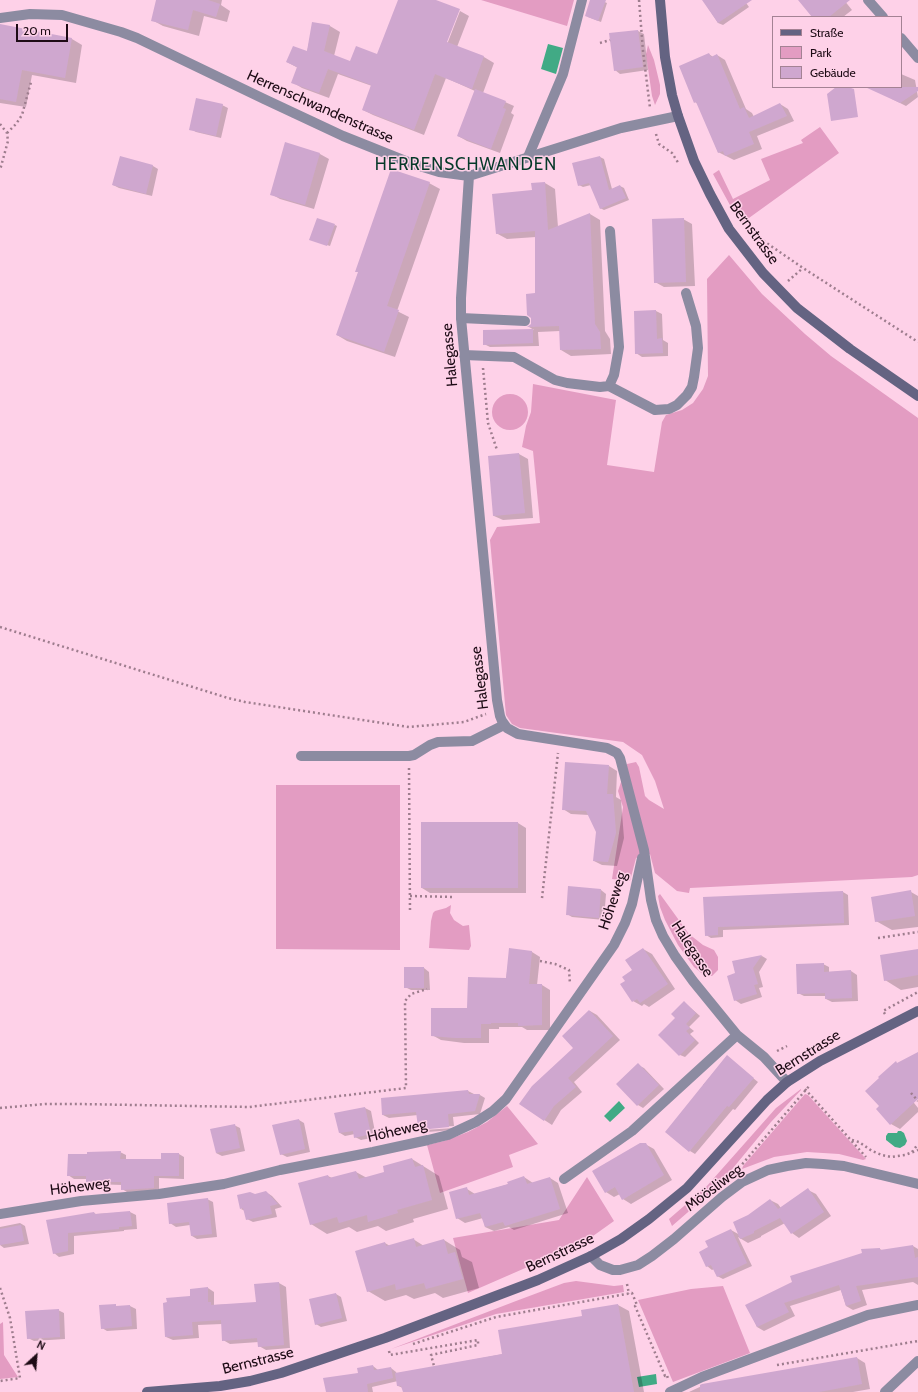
<!DOCTYPE html>
<html>
<head>
<meta charset="utf-8">
<style>
  body { margin:0 }
  #map { position:relative; width:918px; height:1392px; overflow:hidden; background:#fed1e8; font-family:Cabin,sans-serif }
  canvas { display:block }
  .legend { position:absolute; left:772px; top:16px; width:130px; height:72px; box-sizing:border-box; background:#fed1e8; border:1px solid #a48294; margin:0; padding:5px 7px; list-style:none; font-size:12px; color:#1d0b15 }
  .legend li { display:flex; align-items:center; gap:8px; height:20px }
  .legend b { width:20px; border:1px solid #a48294 }
  .north { position:absolute; left:16px; top:1336px; width:40px; height:40px; -webkit-text-stroke:3px #fed1e8; paint-order:stroke; rotate:26deg; font-size:11px; font-weight:700; line-height:16px; text-align:center; color:#1d0b15 }
  .north::after { content:''; display:block; margin:auto; width:14px; height:18px; background:#1d0b15; clip-path:polygon(50% 0,100% 100%,50% 72%,0 100%) }
  .scale { position:absolute; left:16px; top:24px; width:52px; height:18px; box-sizing:border-box; border:2px solid #1d0b15; border-top:0; padding-left:5px; font-size:12px; line-height:14px; white-space:nowrap; color:#1d0b15; -webkit-text-stroke:3px #fed1e8; paint-order:stroke }
</style>
</head>
<body>
<div id="map">
<canvas width="918" height="1392"></canvas>
<ul class="legend">
<li><b style="height:5px;background:#646382"></b>Straße</li>
<li><b style="height:11px;background:#e39cc2"></b>Park</li>
<li><b style="height:11px;background:#cfa7cf"></b>Gebäude</li>
</ul>
<div class="north">N</div>
<div class="scale">20 m</div>
</div>
<script>
const g = document.querySelector('canvas').getContext('2d');
g.lineJoin = 'round';
function fillPath(path, color) { g.fillStyle = color; g.fill(path, 'evenodd'); }
const shape = rows => new Path2D(rows.map(r => 'M' + r).join(''));
function stroke(path, color, width, dash) { g.strokeStyle = color; g.lineWidth = width; g.lineCap = dash ? 'butt' : 'round'; g.setLineDash(dash || []); g.stroke(path); }
function write(font, color, halo, rows, align = 'center') {
  g.font = font + ' Cabin,sans-serif'; g.lineWidth = 3; g.setLineDash([]); g.textBaseline = 'middle'; g.strokeStyle = halo; g.fillStyle = color; for (const [text, x, y, turn = 0] of rows) {
    g.save(); g.translate(x, y); g.rotate((+turn || 0) * Math.PI / 180); g.textAlign = isNaN(turn) ? turn : align; if (halo) g.strokeText(text, 0, 0); g.fillText(text, 0, 0); g.restore();
  }
}
fillPath(shape([
  [481,0,574,0,567,26],
  [648,45,654,60,660,85,660,94,655,105,652,96,646,54],
  [820,127,839,153,742,223,731,207,713,174,719,170,733,199,770,180,761,159,803,143,801,140],
  [729,255,762,294,805,334,831,356,918,418,918,875,912,877,690,888,689,893,677,891,655,873,650,854,636,858,630,881,612,879,623,807,618,791,627,764,636,762,639,767,645,796,649,800,664,809,655,781,642,755,623,742,520,728,512,724,506,715,490,540,497,527,540,523,533,451,522,447,526,426,531,412,533,384,616,400,607,465,654,472,662,422,666,415,682,410,693,403,703,389,708,376,707,279],
  '492 412a18 18 0 1 1 36 0a18 18 0 1 1-36 0Z',
  [276,785,400,785,400,950,276,949],
  [660,894,689,934,703,945,714,950,718,957,718,970,712,976,705,976,694,967,678,945,665,920,660,907,658,896],
  [451,905,450,913,454,920,463,926,469,925,471,946,469,950,429,948,431,921,433,913,435,911,446,908],
  [801,1089,801,1090,771,1122,724,1179,725,1180,672,1226,669,1219,706,1187,776,1108],
  [805,1094,808,1095,866,1159,863,1160,839,1154,807,1152,774,1157,742,1169,743,1166],
  [507,1106,538,1144,509,1155,513,1167,440,1193,427,1145,444,1141,468,1132,487,1122],
  [587,1177,614,1221,593,1236,594,1238,468,1293,453,1238,559,1220],
  [576,1281,614,1286,623,1285,624,1292,496,1314,391,1349,516,1301,564,1283],
  [723,1286,750,1353,673,1382,638,1300,691,1289],
  [3,1322,4,1355,18,1377,0,1379,0,1324]
]), '#e39cc2');
fillPath(shape([
  [548,44,563,48,556,74,541,69],
  [619,1101,625,1108,610,1122,604,1116],
  [898,1131,901,1131,904,1133,907,1141,905,1145,900,1148,895,1147,886,1140,886,1136,888,1133,897,1133],
  [656,1374,657,1384,639,1387,637,1377]
]), '#41aa85');
fillPath(shape([
  [157,0,222,0,221,5,230,11,227,22,204,16,199,36,163,26,152,20],
  [399,0,433,0,445,46,446,47,460,11,469,16,457,47,484,57,494,63,483,93,505,102,514,106,511,113,514,115,500,153,467,141,458,136,475,91,446,78,424,135,373,115,363,110,372,86,338,74,329,98,302,88,292,82,298,68,287,62,307,52,313,23,330,26,340,32,334,56,350,62,378,55],
  [591,0,600,0,607,3,601,22,588,17],
  [703,0,744,0,749,7,723,25,718,23],
  [799,0,844,0,852,10,843,17,813,17],
  [0,26,72,39,82,45,76,83,32,75,26,107,0,103],
  [638,31,644,34,648,70,620,74,615,70],
  [709,54,713,57,717,55,725,60,746,109,752,113,754,117,780,104,788,109,794,121,757,136,762,149,734,160,718,152,698,104,695,102],
  [901,74,915,80,918,97,906,106,892,99,885,87,901,87],
  [222,105,228,108,221,138,196,132,191,129],
  [286,144,320,154,329,159,314,209,280,199,271,194],
  [600,157,604,159,612,189,620,186,624,188,629,200,604,210,600,208,591,185,583,187,579,185],
  [120,158,153,166,158,169,152,196,119,188,113,185],
  [429,183,440,189,397,311,409,317,395,357,347,341,337,335],
  [545,183,555,189,558,227,590,214,600,220,605,331,610,339,611,354,571,356,561,350,560,331,538,332,539,346,490,347,484,344,484,331,534,330,529,327,532,325,536,294,536,237,507,239,496,233,533,191],
  [683,219,692,224,695,286,664,287,655,282],
  [335,225,337,226,330,246,312,240],
  [656,311,662,314,663,340,668,343,668,356,642,357,636,353],
  [519,454,528,459,533,518,503,520,494,516,489,457],
  [609,766,617,771,616,797,621,800,624,838,617,866,602,865,594,861,597,831,589,815,571,814,563,809],
  [518,823,526,828,526,893,430,893,422,888],
  [601,890,606,894,604,920,572,917,567,914],
  [843,892,848,895,849,925,723,930,723,937,711,938,706,935,704,898],
  [911,892,918,896,918,927,892,930,876,921],
  [510,949,532,952,540,957,537,985,542,985,550,990,550,1030,527,1030,522,1027,499,1027,499,1029,489,1029,489,1043,464,1043,441,1040,432,1035,506,979],
  [643,949,652,954,675,989,649,1007,644,1004,642,1006,633,1001,626,981,633,971],
  [918,950,918,987,901,990,885,980],
  [762,956,767,959,759,972,763,987,759,988,762,997,741,1004,735,1000,737,974,733,962],
  [823,964,829,967,829,972,851,971,857,975,858,1001,832,1002,826,999,826,996,804,996,798,993],
  [424,968,429,972,430,990,411,990,405,987],
  [684,1002,700,1016,689,1027,694,1031,690,1034,699,1043,685,1057,680,1055],
  [590,1011,597,1015,620,1040,574,1082,582,1092,561,1110,552,1125,520,1104,575,1048],
  [918,1053,918,1081,907,1094,918,1108,918,1112,900,1129,891,1124,880,1106,897,1064],
  [727,1057,758,1082,735,1110,733,1109,695,1154,690,1151,705,1086,703,1085],
  [638,1065,644,1068,664,1089,643,1108,638,1105],
  [468,1091,474,1094,474,1095,480,1095,485,1098,480,1114,453,1117,454,1126,424,1128,424,1130,421,1129,418,1115,389,1118,383,1115,382,1099],
  [365,1108,371,1111,376,1137,361,1140,355,1137,355,1134,345,1136,340,1133,336,1114],
  [299,1120,304,1123,310,1152,287,1157,281,1154],
  [234,1125,240,1128,245,1151,222,1156,216,1153],
  [454,1128,454,1130,427,1132,424,1130],
  [645,1144,654,1149,672,1180,631,1204,623,1199,620,1194,614,1197,606,1192],
  [120,1152,126,1155,126,1160,162,1160,179,1154,184,1157,184,1179,159,1178,159,1191,127,1192,122,1189,122,1185,92,1184,87,1181,87,1179,74,1179,68,1175,88,1155],
  [412,1159,439,1176,448,1209,413,1219,414,1222,386,1231,378,1226,357,1232,349,1227,327,1234,311,1224,328,1176,332,1178,356,1172,367,1178,386,1173],
  [524,1177,533,1183,550,1178,558,1183,568,1213,514,1230,509,1227,494,1231,485,1227,483,1218,465,1223,457,1218,467,1189,475,1194,509,1184],
  [808,1190,816,1194,831,1216,799,1238,792,1233,785,1223,761,1236,761,1237,748,1243,738,1237,752,1266,723,1279,717,1276,714,1269,712,1270,707,1266,709,1248,731,1230,740,1235,749,1216,770,1200,778,1204,781,1208],
  [266,1192,272,1196,282,1207,275,1209,277,1217,253,1222,247,1219,245,1211,241,1209,255,1195],
  [207,1199,213,1202,217,1237,197,1239,192,1236,190,1225,176,1227,170,1223],
  [130,1212,136,1215,137,1229,124,1230,124,1231,74,1236,74,1254,59,1257,54,1253,48,1221,94,1213,96,1214],
  [20,1223,25,1226,29,1244,4,1248,0,1245,0,1227],
  [413,1239,424,1246,444,1240,460,1250,462,1257,472,1262,479,1288,443,1298,435,1293,414,1299,406,1295,385,1301,368,1291,385,1243,390,1246],
  [913,1246,918,1249,918,1285,913,1282,862,1290,867,1305,853,1310,846,1306,841,1290,790,1306,795,1316,764,1331,757,1327,747,1305,880,1249,883,1251],
  [279,1283,286,1287,290,1348,266,1350,259,1346,259,1342,230,1344,223,1340,222,1324,198,1325,199,1338,173,1340,166,1337,191,1297,208,1288,214,1292,214,1305,257,1303],
  [336,1294,341,1297,347,1321,321,1327,316,1324],
  [618,1305,629,1311,644,1392,404,1392,403,1388,398,1386,398,1381,372,1387,373,1392,327,1392,373,1366,378,1370,391,1368,396,1372,397,1374,503,1354,583,1317],
  [100,1306,130,1306,136,1309,137,1329,107,1331,102,1328],
  [58,1310,64,1313,65,1339,34,1341,28,1338],
  [857,1358,865,1363,870,1389,853,1392,689,1392,704,1385]
]), '#0003');
fillPath(shape([
  [156,0,208,0,220,4,216,17,193,10,188,30,151,21],
  [398,0,436,0,460,9,447,42,484,56,472,89,435,74,414,130,362,110,371,85,328,69,319,93,291,83,297,67,286,62,293,46,307,51,312,22,330,25,324,51,350,61,356,46,377,54],
  [590,0,606,0,598,21,585,16],
  [702,0,752,0,718,23],
  [798,0,850,0,829,17,812,17],
  [0,24,72,38,65,78,22,70,16,102,0,99],
  [638,30,643,67,614,71,609,33],
  [709,53,711,57,717,54,740,109,744,107,749,118,780,103,787,116,749,132,754,144,725,156,723,151,718,153,696,102,694,103,679,66],
  [836,87,848,87,854,89,858,117,831,121,827,94],
  [865,87,918,87,918,91,900,103],
  [475,89,506,101,503,108,506,109,491,149,457,136],
  [196,98,223,104,216,136,189,130],
  [285,142,320,153,305,205,270,195],
  [120,156,153,165,146,194,112,185],
  [600,156,609,190,620,185,626,198,600,209,589,183,578,186,572,163],
  [391,169,430,182,387,306,399,310,384,352,336,335,358,272,355,272],
  [545,182,548,230,590,213,595,324,600,332,601,349,560,350,559,326,527,327,531,324,531,318,527,315,526,294,535,293,535,231,496,234,492,194,532,190,531,183],
  [317,218,335,224,327,246,309,240],
  [684,218,686,282,654,283,652,219],
  [656,310,657,339,662,338,663,353,635,354,634,311],
  [533,329,533,343,483,345,483,330],
  [519,453,525,513,493,516,488,456],
  [565,762,609,765,607,794,613,794,616,833,608,862,593,861,596,832,586,811,562,810],
  [421,822,518,822,518,888,421,888],
  [568,886,601,889,599,918,566,915],
  [911,890,915,916,875,922,871,897],
  [843,891,844,923,718,927,718,935,705,936,703,897],
  [509,948,532,951,529,984,542,984,542,1025,518,1026,518,1023,491,1023,491,1024,481,1024,481,1038,455,1038,431,1036,431,1008,467,1008,468,977,506,978],
  [643,948,668,984,640,1003,637,999,632,1002,620,984,625,981,622,977,632,970,625,960],
  [918,949,918,975,884,981,880,955],
  [762,955,753,968,758,984,754,985,757,994,734,1001,727,976,735,973,732,961],
  [824,963,824,972,851,970,852,998,825,999,825,993,797,994,796,964],
  [404,967,424,967,424,988,404,988],
  [684,1001,696,1013,686,1024,690,1028,686,1031,695,1040,679,1056,658,1035,675,1018,671,1014],
  [589,1010,613,1036,568,1078,576,1087,554,1106,544,1121,519,1104,532,1086,573,1048,562,1036],
  [918,1052,918,1099,890,1125,876,1109,879,1106,865,1091,879,1078,878,1077,896,1061,897,1063],
  [727,1055,754,1078,729,1107,727,1106,689,1152,665,1132],
  [638,1063,659,1085,637,1106,616,1084],
  [468,1090,469,1094,480,1094,475,1111,448,1114,449,1127,420,1130,420,1127,418,1127,416,1112,382,1115,381,1098],
  [365,1107,371,1134,354,1138,353,1131,339,1133,334,1113],
  [299,1119,305,1149,280,1155,272,1125],
  [235,1124,240,1148,216,1153,210,1129],
  [640,1143,646,1143,664,1175,622,1200,615,1187,605,1193,592,1171],
  [121,1151,120,1159,161,1159,161,1153,179,1153,179,1176,154,1176,154,1188,121,1190,121,1182,86,1182,86,1176,67,1176,68,1154,87,1154,87,1152],
  [412,1158,415,1167,423,1165,432,1200,397,1210,398,1213,368,1222,367,1215,339,1223,337,1217,310,1225,298,1183,328,1175,329,1178,356,1171,359,1179,384,1172,383,1166],
  [524,1176,527,1184,550,1177,560,1209,505,1226,503,1222,485,1227,480,1213,456,1219,449,1192,467,1187,469,1195,508,1184,507,1182],
  [808,1188,824,1212,791,1234,780,1218,754,1231,754,1233,740,1239,733,1222,748,1215,770,1199,778,1209],
  [266,1191,278,1204,270,1206,272,1214,246,1220,243,1208,240,1209,237,1195,250,1192,255,1194],
  [208,1198,212,1234,191,1236,189,1222,169,1224,167,1203],
  [130,1211,132,1226,119,1227,119,1229,68,1233,68,1251,53,1254,46,1220,94,1212,95,1214],
  [21,1225,24,1241,0,1245,0,1229],
  [731,1229,747,1263,717,1277,711,1265,706,1267,699,1252,708,1247,705,1241],
  [414,1238,416,1247,444,1239,448,1254,455,1252,463,1279,426,1289,424,1283,396,1290,395,1284,367,1292,355,1251,385,1242,386,1246],
  [913,1245,915,1258,918,1257,918,1277,856,1286,861,1301,846,1306,839,1285,784,1303,789,1312,757,1327,745,1305,792,1282,790,1276,862,1253,861,1249,880,1248,880,1250],
  [279,1282,284,1345,258,1347,257,1338,222,1341,221,1320,192,1322,193,1335,165,1337,163,1303,167,1302,166,1298,190,1296,190,1289,208,1287,208,1302,211,1302,211,1305,256,1302,254,1284],
  [336,1293,342,1318,315,1325,309,1299],
  [116,1304,116,1306,130,1305,132,1326,101,1329,99,1305],
  [618,1304,634,1392,403,1392,401,1386,397,1386,395,1373,502,1354,498,1330,582,1316,581,1310],
  [59,1309,60,1337,27,1339,25,1311],
  [857,1357,862,1384,819,1392,700,1392,700,1385,702,1384],
  [373,1365,374,1370,391,1367,393,1378,367,1384,368,1392,326,1392,323,1378,358,1373,357,1368]
]), '#cfa7cf');
stroke(shape([
  [639,0,643,51,650,108],
  [600,43,610,40],
  [0,124,7,133,8,141,0,170],
  [7,133,16,124,22,115,31,82],
  [656,134,659,144,672,153,679,164],
  [750,234,755,235,803,268,918,342],
  [788,281,803,268],
  [483,368,488,423,497,450],
  [0,627,228,698,245,702,409,727,464,722,486,714],
  [409,768,410,912],
  [410,896,455,897],
  [542,898,558,753],
  [878,938,918,932],
  [540,961,555,964,569,970,570,984],
  [885,1014,883,1011,918,992],
  [777,1051,787,1046],
  [805,1089,866,1157],
  [911,1093,918,1101],
  [0,1108,45,1104,79,1104,249,1107,406,1088,405,1001,411,994,427,989],
  [852,1140,859,1142,872,1151,882,1155,891,1157,905,1155,918,1150],
  [912,1152,918,1144],
  [739,1168,810,1085],
  [627,1284,629,1294],
  [0,1288,10,1318,20,1378,0,1381],
  [413,1344,496,1317,632,1293,637,1305,635,1306,665,1376,667,1375,668,1379],
  [389,1351,390,1355,478,1340,478,1345,431,1355,434,1366],
  [777,1365,918,1341]
]), '#9e7d8e', 2.5, [2, 3]);
stroke(shape([
  [528,157,563,74,582,0],
  [461,318,525,321],
  [464,355,514,357,555,380,567,383,600,387,609,386,614,375,619,347,610,231],
  [609,386,655,410,669,409,677,405,687,395,692,387,694,377,698,348,696,326,686,293],
  [301,756,409,756,414,755,430,745,438,742,472,741,504,725]
]), '#8c8ba1', 10);
stroke(shape([
  [868,0,883,17],
  [0,18,30,14,62,15,121,32,137,38,264,99,343,136,413,164,439,172,469,176,621,128,678,116],
  [901,38,918,58],
  [469,176,461,298,461,318,497,700,500,716,502,721,507,728,518,734,607,748,617,753,620,758,644,850,651,900,656,920,663,936,675,956,693,981,737,1035,764,1057,787,1082],
  [564,1179,632,1131,737,1035],
  [0,1214,81,1201,159,1194,224,1184,280,1170,373,1152,428,1140,448,1135,476,1122,493,1111,506,1099,614,945,625,923,632,904,642,858],
  [670,1392,702,1377,868,1315,918,1305],
  [885,1392,918,1361]
]), '#8c8ba1', 10);
stroke(shape([
  [591,1256,600,1265,613,1270,620,1270,638,1265,652,1256,674,1239,722,1197,742,1182,768,1170,787,1166,806,1163,823,1164,844,1166,918,1184]
]), '#8c8ba1', 10);
stroke(shape([
  [660,0,665,57,672,95,678,116,694,161,710,194,729,229,763,273,797,308,850,349,918,396],
  [147,1392,220,1386,250,1381,281,1373,385,1338,538,1280,591,1256,621,1239,649,1219,687,1188,767,1100,787,1082,820,1061,918,1011]
]), '#646382', 10);
write('15px', '#1d0b15', '#fed1e8', [
  ["Herrenschwandenstrasse",320,107,24],
  ["Bernstrasse",754,233,54],
  ["Halegasse",450,355,-95],
  ["Halegasse",480,678,-97],
  ["Höheweg",613,901,-72],
  ["Halegasse",692,949,57],
  ["Bernstrasse",808,1053,-32],
  ["Höheweg",397,1131,-13],
  ["Höheweg",80,1187,-7],
  ["Möösliweg",714,1188,-37],
  ["Bernstrasse",560,1253,-25],
  ["Bernstrasse",258,1361,-14]
]);
g.letterSpacing = '1px';
write('17px', '#053929', '#fed1e8', [
  ["HERRENSCHWANDEN",466,165]
]);
g.letterSpacing = '0px';
</script>
</body>
</html>
